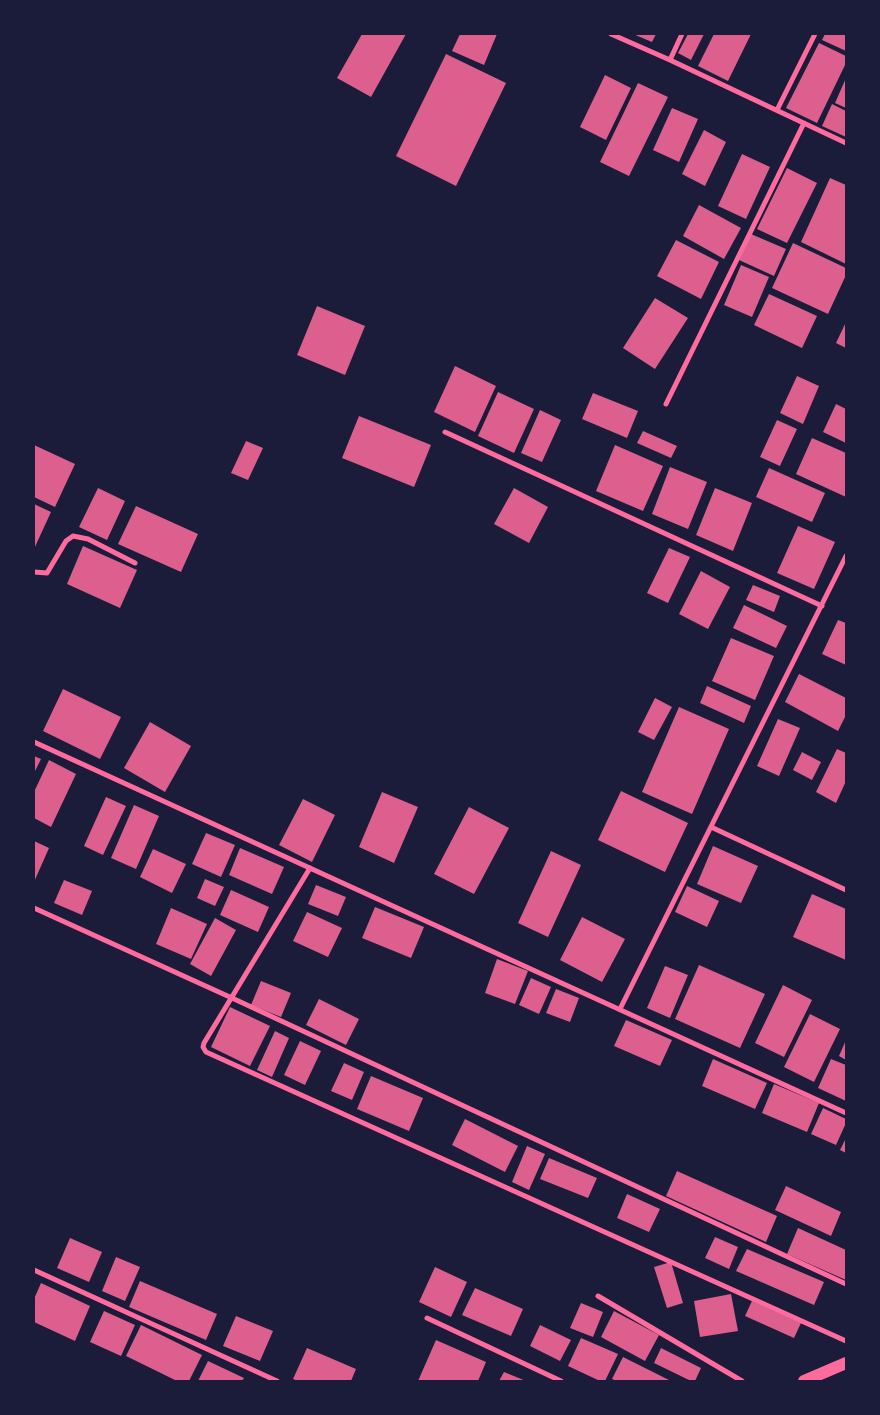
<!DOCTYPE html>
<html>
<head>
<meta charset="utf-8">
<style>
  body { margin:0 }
  #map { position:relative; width:880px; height:1415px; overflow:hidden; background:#1b1b3a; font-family:"IBM Plex Sans",sans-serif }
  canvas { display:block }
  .frame { position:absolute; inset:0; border:35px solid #1b1b3a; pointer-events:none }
</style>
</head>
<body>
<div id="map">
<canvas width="880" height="1415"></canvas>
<div class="frame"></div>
</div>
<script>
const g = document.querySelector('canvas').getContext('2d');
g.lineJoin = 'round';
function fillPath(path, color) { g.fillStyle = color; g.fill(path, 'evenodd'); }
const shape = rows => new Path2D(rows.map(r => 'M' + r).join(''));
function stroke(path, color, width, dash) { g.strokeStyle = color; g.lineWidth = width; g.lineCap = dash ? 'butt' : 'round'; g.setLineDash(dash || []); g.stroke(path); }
fillPath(shape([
  [362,34,406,34,371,97,337,78],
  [460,34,497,34,484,65,452,51],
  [633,34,656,34,652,42],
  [688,34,704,34,691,60,678,53],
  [714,34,751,34,728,81,698,66],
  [825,34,846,34,846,51,822,40],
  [819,43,846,56,846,63,817,123,786,108],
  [446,54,506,83,456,186,396,156],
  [605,75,631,88,606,140,580,127],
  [846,78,846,108,835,103],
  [638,83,668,97,629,176,600,162],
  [832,104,846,111,846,137,822,126],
  [672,108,698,119,679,162,653,150],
  [704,130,726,142,705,186,682,174],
  [742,154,770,167,746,219,718,206],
  [787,168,817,183,787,243,757,229],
  [830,178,846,185,846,264,801,242],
  [699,205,741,228,724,259,683,236],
  [751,234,786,249,774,276,739,260],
  [676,240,719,262,701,299,657,276],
  [793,243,846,268,846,275,828,314,772,288],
  [741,265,769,277,752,317,724,305],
  [769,294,817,316,802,348,754,325],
  [655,298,688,318,655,369,623,348],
  [317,306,365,326,345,375,297,355],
  [846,322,846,348,836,343],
  [455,366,496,386,475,432,434,412],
  [797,376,819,386,803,424,780,413],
  [498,392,534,409,514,453,478,436],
  [593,393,638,411,627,438,582,419],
  [836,404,846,409,846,443,823,432],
  [540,410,561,420,542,462,521,453],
  [359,416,431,445,414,487,342,458],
  [777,420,797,429,780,466,760,457],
  [643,431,677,446,671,458,637,443],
  [812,438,846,453,846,497,796,474],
  [246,441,263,448,248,480,231,473],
  [34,445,75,464,55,507,34,497],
  [615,445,663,466,643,511,596,491],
  [670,467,707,482,688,529,652,514],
  [769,468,825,493,812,522,756,497],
  [98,488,125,501,107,540,79,527],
  [514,488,548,507,529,543,494,524],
  [715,488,752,503,733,551,696,535],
  [34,504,51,512,34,549],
  [136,506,198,534,181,572,118,544],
  [798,526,835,542,814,589,777,573],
  [83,546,137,570,120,608,67,584],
  [669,548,690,557,668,603,647,593],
  [701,571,730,587,708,629,679,614],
  [753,585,780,596,774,612,746,600],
  [744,605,787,626,776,648,733,628],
  [838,620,846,623,846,665,822,654],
  [731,638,774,656,755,700,712,681],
  [799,674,846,698,846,715,838,731,785,702],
  [707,686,751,706,744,723,700,703],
  [63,689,121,717,100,759,43,731],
  [655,698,672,707,654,740,638,732],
  [679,707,729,729,692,814,642,792],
  [778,719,800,728,779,776,757,766],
  [150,722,191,746,165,792,124,768],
  [837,749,846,753,846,781,836,803,816,792],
  [802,752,821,762,812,780,793,770],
  [34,756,41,759,34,773],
  [49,760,76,774,51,827,34,818,34,792],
  [621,791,688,823,665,872,598,840],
  [382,792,418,807,394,863,359,847],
  [106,797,126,806,103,855,84,846],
  [303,799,335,815,312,862,279,845],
  [134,805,159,816,136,869,111,858],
  [469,807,509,828,474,894,434,874],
  [206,833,235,845,221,877,192,864],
  [34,841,49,848,34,882],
  [713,846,758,866,741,903,697,884],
  [240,848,284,867,272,894,229,875],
  [153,849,186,864,172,893,140,877],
  [551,851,581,865,548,937,518,923],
  [205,879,224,887,215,906,197,898],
  [64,880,92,891,82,915,54,903],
  [316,885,346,897,338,916,308,904],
  [687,886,719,901,707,927,675,912],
  [231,890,269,907,258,932,220,915],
  [812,894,846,909,846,960,793,937],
  [375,907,424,927,411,958,362,938],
  [171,908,207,924,191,959,156,944],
  [307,912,342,928,328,957,293,941],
  [582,917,625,939,602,982,560,960],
  [215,918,236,930,211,976,190,964],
  [497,959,528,971,515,1004,485,993],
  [699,965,765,994,740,1048,675,1019],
  [665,966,688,975,670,1018,647,1008],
  [531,978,551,987,539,1014,519,1005],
  [261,981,291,993,281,1017,251,1005],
  [783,985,812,1000,784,1057,755,1043],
  [556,989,579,998,570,1022,546,1013],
  [319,999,359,1019,346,1045,306,1025],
  [230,1007,270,1026,250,1066,211,1047],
  [810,1014,840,1029,814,1082,784,1067],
  [626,1020,672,1040,660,1066,614,1046],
  [275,1031,289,1038,272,1077,257,1070],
  [846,1040,846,1060,839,1056],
  [300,1041,321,1051,305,1085,284,1075],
  [713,1059,767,1083,755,1109,702,1086],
  [831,1059,846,1065,846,1101,818,1088],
  [344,1063,364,1072,352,1100,331,1091],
  [371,1076,423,1098,409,1131,357,1109],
  [774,1084,819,1103,807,1132,762,1113],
  [823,1108,846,1119,846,1123,836,1145,811,1134],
  [465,1119,518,1146,505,1172,452,1145],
  [846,1138,846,1153,840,1150],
  [527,1146,545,1154,529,1190,512,1182],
  [549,1158,597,1178,588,1198,540,1179],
  [677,1171,777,1216,766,1242,666,1196],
  [786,1186,841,1212,831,1236,775,1210],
  [627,1194,660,1209,649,1232,617,1218],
  [798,1228,846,1250,846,1280,787,1254],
  [715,1237,738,1247,729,1269,705,1258],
  [70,1238,102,1252,89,1282,57,1268],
  [747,1249,824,1282,814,1305,736,1271],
  [116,1257,140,1267,125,1301,102,1291],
  [671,1262,683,1303,667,1308,654,1267],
  [435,1267,467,1282,451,1317,419,1302],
  [140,1281,217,1314,206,1340,129,1307],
  [41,1283,90,1306,75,1341,34,1322,34,1299],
  [475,1288,523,1309,511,1336,462,1315],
  [731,1294,738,1331,700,1337,694,1301],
  [752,1301,801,1323,794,1338,745,1316],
  [581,1303,603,1312,593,1337,570,1328],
  [104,1311,135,1325,121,1356,90,1342],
  [614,1311,659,1335,645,1361,601,1337],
  [236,1316,273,1331,260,1361,223,1346],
  [141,1325,202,1355,189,1381,177,1381,126,1356],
  [540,1325,571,1340,560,1361,530,1346],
  [581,1338,618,1354,605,1381,600,1381,568,1366],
  [436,1340,486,1362,478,1381,418,1381],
  [307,1348,356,1369,351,1381,298,1381,293,1379],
  [661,1348,701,1368,695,1381,691,1381,654,1363],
  [623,1357,671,1381,617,1381,612,1379],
  [208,1361,244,1378,242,1381,198,1381],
  [504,1372,526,1381,499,1381]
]), '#dd5f8e');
stroke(shape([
  [611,34,670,60,846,143],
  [670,60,682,34],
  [777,110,815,34],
  [666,404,804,123],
  [445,432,822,606],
  [34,572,47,573,66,541,73,536,88,539,135,563],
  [34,742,846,1113],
  [711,827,846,890],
  [310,868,204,1043,203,1047,206,1052,846,1341],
  [34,908,232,998,846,1284],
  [620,1009,846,556],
  [34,1270,277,1381],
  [598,1296,742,1381],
  [427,1318,561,1381]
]), '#ff6b9d', 5);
stroke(shape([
  [804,1381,846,1363]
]), '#ff6b9d', 12);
</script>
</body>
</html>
